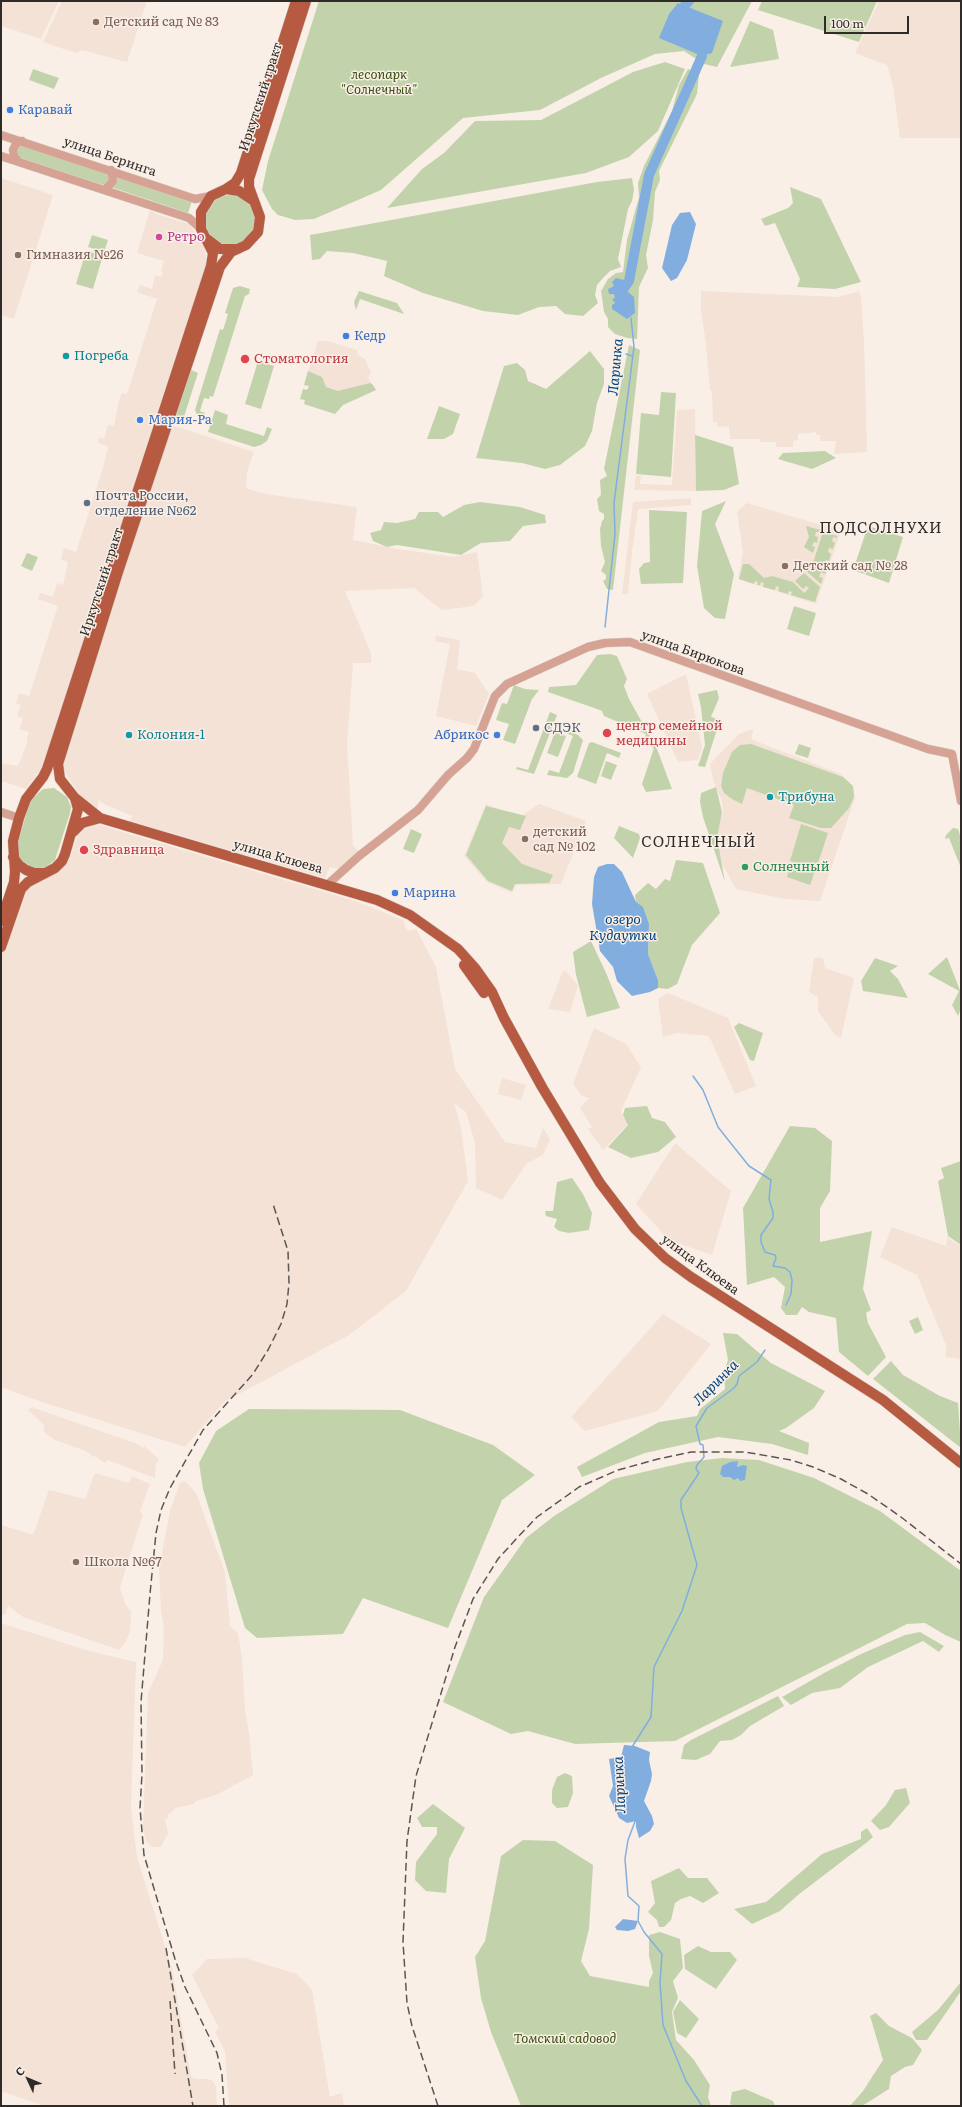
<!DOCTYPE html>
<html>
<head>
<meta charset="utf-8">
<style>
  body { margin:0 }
  #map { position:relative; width:962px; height:2107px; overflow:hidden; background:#faefe7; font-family:Literata,serif }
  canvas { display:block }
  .frame { position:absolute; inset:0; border:2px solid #2f2b28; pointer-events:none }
  .north { position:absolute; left:8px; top:2059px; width:40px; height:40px; -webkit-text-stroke:3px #faefe7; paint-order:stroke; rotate:314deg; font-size:11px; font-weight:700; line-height:16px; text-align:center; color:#2f2b28 }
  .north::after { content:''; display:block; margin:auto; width:14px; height:18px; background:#2f2b28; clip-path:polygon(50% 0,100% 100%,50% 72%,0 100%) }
  .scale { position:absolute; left:824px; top:16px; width:85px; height:18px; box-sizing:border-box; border:2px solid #2f2b28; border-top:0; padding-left:5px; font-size:12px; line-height:14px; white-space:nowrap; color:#2f2b28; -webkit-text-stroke:3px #faefe7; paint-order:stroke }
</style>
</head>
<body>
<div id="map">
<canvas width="962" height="2107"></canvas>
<div class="frame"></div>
<div class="north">С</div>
<div class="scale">100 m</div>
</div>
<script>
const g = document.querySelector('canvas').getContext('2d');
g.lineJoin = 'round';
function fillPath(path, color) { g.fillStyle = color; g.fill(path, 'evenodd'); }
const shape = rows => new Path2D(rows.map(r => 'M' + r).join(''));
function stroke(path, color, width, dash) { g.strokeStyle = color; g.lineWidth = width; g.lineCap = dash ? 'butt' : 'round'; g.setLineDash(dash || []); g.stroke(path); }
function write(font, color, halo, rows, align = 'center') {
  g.font = font + ' Literata,serif'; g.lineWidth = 3; g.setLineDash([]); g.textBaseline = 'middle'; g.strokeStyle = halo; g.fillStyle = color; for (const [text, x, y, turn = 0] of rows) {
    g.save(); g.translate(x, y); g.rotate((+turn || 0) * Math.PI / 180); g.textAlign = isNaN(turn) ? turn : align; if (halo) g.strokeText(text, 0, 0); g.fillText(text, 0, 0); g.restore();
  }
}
fillPath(shape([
  [1,1,59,1,41,39,1,26],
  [62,1,147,1,127,62,82,50,76,53,43,42],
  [879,1,961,1,961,138,900,138,893,85,887,65,855,53],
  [1,178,53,195,14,319,1,315],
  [150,210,156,214,186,223,191,226,205,248,207,264,167,382,43,767,26,789,1,781,1,763,18,766,28,741,26,741,29,732,19,729,23,718,17,716,21,705,16,704,19,693,29,696,58,606,38,599,40,593,53,597,57,583,63,585,68,562,61,559,64,548,76,552,102,471,108,447,98,442,99,437,104,439,108,425,114,426,119,400,122,393,127,394,157,299,137,292,140,285,152,289,155,275,161,277,163,272,161,271,164,261,137,253],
  [701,291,838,297,859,291,861,298,864,341,867,452,834,454,836,441,820,441,820,435,816,435,816,432,798,434,798,440,793,441,793,447,776,447,776,442,760,442,760,439,730,439,729,426,717,427,717,422,713,422,712,391,710,390,706,344,701,310],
  [318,341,328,341,357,350,358,355,365,359,371,373,368,378,376,390,343,405,335,414,304,404,305,400,300,399,303,389,307,390,309,386,304,385],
  [695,409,696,491,634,490,636,476,641,476,640,484,672,485,677,410],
  [172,425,254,452,247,472,246,488,265,494,357,507,353,540,398,549,454,557,477,552,483,596,474,606,442,610,414,588,345,591,371,653,371,663,353,663,347,744,353,845,358,851,340,869,330,867,325,878,130,821,132,816,106,805,99,800,97,811,84,801,62,768,62,761,123,570],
  [691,498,691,505,638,509,632,552,628,594,622,594,633,502],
  [747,503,841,531,816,604,738,579,743,552,737,512],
  [436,636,460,640,457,669,475,673,489,694,476,726,436,716,450,644,435,641],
  [686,674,702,747,698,760,678,762,647,694],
  [754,729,751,737,753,740,841,774,853,786,855,798,820,901,786,899,736,889,721,862,715,839,723,812,722,801,714,783,710,764,739,734],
  [486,804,520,817,539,804,586,821,561,884,516,885,512,893,487,882,464,856],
  [96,824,355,901,403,920,407,931,416,929,436,967,455,1069,505,1142,536,1148,543,1128,550,1139,543,1155,527,1163,502,1200,476,1188,475,1143,466,1112,454,1103,461,1128,468,1181,406,1291,349,1335,224,1402,185,1447,42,1402,1,1387,1,956,24,891,30,885,57,872,71,855,78,834,83,827],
  [814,958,823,958,825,968,854,978,841,1038,835,1035,818,1011,818,997,809,992],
  [563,971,566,971,578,986,570,1012,548,1009],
  [668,993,728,1018,756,1086,735,1094,709,1036,677,1033,663,1037,658,999],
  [594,1028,626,1044,641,1067,621,1111,628,1124,603,1150,588,1129,592,1127,580,1108,589,1098,582,1096,573,1084],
  [502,1078,526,1085,521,1100,498,1094],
  [675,1143,731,1191,712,1255,669,1240,636,1204],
  [892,1227,946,1246,947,1237,961,1246,961,1359,946,1357,946,1345,917,1275,880,1257],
  [663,1314,711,1344,658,1411,585,1431,571,1417],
  [31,1407,135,1443,143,1448,144,1446,159,1459,156,1464,155,1478,107,1460,105,1463,95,1456,93,1457,86,1451,55,1440,44,1432,44,1425,28,1410],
  [95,1473,129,1483,132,1476,150,1484,140,1512,143,1514,120,1587,125,1604,131,1612,130,1632,125,1643,119,1650,23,1617,8,1606,5,1615,1,1614,1,1525,33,1535,49,1490,85,1499],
  [185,1481,196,1493,225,1572,230,1626,238,1633,242,1659,245,1711,249,1733,253,1775,218,1794,194,1802,194,1804,175,1808,171,1813,168,1814,168,1818,165,1819,168,1833,161,1847,152,1847,146,1841,143,1829,148,1693,163,1660,164,1628,161,1611,159,1569,170,1511,180,1483],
  [1,1623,89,1651,136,1662,131,1808,137,1857,172,1969,191,2076,194,2079,208,2079,213,2081,216,2087,217,2106,44,2106,1,2091],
  [245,1958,297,1974,312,1990,330,2097,342,2093,344,2106,229,2106,225,2051,215,2032,219,2028,192,1975,207,1959]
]), '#f3e2d5');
fillPath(shape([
  [319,1,752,1,717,67,704,64,684,51,655,54,601,78,540,110,463,118,381,190,314,219,295,220,278,215,272,209,262,190,268,161],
  [762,1,877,1,859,42,758,10],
  [750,21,773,30,779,59,730,67],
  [665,62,685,69,658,131,629,157,586,173,387,208,422,169,444,153,475,121,541,120,633,72],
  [33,69,59,78,54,89,29,80],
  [688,69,697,72,699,75,697,94,659,171,660,180,655,192,653,220,646,255,648,268,639,287,637,339,627,338,615,334,608,327,608,319,604,312,601,291,608,279,616,273,623,272,627,240,639,197,638,183,644,166,672,111,679,85],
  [22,145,107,173,110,177,108,183,103,185,18,157,16,150],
  [115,176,192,201,188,213,111,187],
  [632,178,634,190,632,201,628,209,618,259,621,267,610,271,603,278,597,285,595,295,598,303,583,316,565,314,556,306,539,307,518,315,483,311,423,293,384,276,387,261,353,253,327,251,320,259,312,260,310,235,597,182],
  [790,187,821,199,861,282,835,289,797,287,800,279,775,223,765,226,761,219,788,208,793,203],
  '205 220a25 25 0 1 1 50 0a25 25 0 1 1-50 0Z',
  [92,235,108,240,104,252,88,247],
  [86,251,103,255,93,289,76,284],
  [240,286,250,289,249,294,245,296,213,397,210,396,209,399,204,398,200,411,205,413,203,419,198,417,195,410,220,329,223,330,228,314,225,313,233,288],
  [359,291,397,303,404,314,360,299,356,310,354,302],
  [629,345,640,350,613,590,607,589,603,581,606,579,606,575,601,571,605,562,601,546,600,529,602,521,604,519,604,514,599,511,597,499,601,495,600,480,607,476,604,469],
  [590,351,604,369,604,384,597,403,592,431,585,446,560,465,545,469,522,463,476,458,504,366,517,363,525,370,528,381,546,389],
  [258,361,274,366,261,409,245,404],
  [191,370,198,373,182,423,174,421],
  [308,371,322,377,326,387,338,391,370,383,373,385,376,390,343,405,335,414,304,404,305,400,300,399,303,389,307,390,309,386,304,385],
  [661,392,676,393,671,477,636,474,641,413,659,415],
  [439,406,460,414,453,434,444,439,427,439],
  [215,410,228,415,226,424,264,436,267,427,272,429,267,441,261,445,254,447,208,432],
  [695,435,733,447,739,484,724,490,696,491],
  [825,451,836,458,812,469,778,459,783,453],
  [726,501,715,524,734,574,725,619,715,618,704,608,697,566,702,511],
  [480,502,520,507,545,515,546,523,523,526,510,541,481,543,461,555,397,545,387,547,373,541,370,533,381,530,384,522,397,523,415,519,419,512,438,512,443,517,464,505],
  [649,510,687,512,683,583,641,584,639,569,644,563,650,562],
  [806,526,820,530,820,532,816,532,815,536,818,537,817,543,814,542,812,546,815,547,813,553,804,547,809,537],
  [868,526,903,537,889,583,853,570],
  [823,532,837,536,837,538,833,537,832,541,835,543,833,549,829,548,828,552,831,554,829,561,826,560,824,564,828,566,825,574,821,572,819,577,823,578,821,584,806,571,813,563],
  [27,553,38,557,32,571,21,566],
  [743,564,749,564,764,578,772,576,793,582,804,593,809,588,806,586,803,589,795,581,804,573,820,587,815,602,791,595,792,592,789,591,788,594,778,591,779,587,776,586,775,590,763,587,764,583,761,582,760,585,757,585,758,582,755,581,754,584,739,579],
  [794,606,816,613,809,636,787,629],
  [610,654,617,656,627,679,624,686,629,699,657,749,672,789,646,792,642,784,654,748,643,743,646,734,604,716,602,711,597,709,548,692,549,687,576,685,597,655],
  [514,685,525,689,539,690,532,699,515,744,503,740,509,724,496,720,502,703,507,704],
  [717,690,719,698,711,717,720,720,705,767,698,766,705,745,701,707,698,694],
  [550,712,557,715,534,774,516,769,517,767,528,770],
  [560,727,578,735,583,740,573,773,567,778,547,775,549,770,559,773,573,736,559,730],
  [555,732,566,736,558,757,547,753],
  [592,742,621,753,619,758,607,753,596,784,577,777,589,743],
  [751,744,843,777,853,786,854,797,849,808,831,828,821,828,789,818,794,805,747,788,742,804,732,799,724,793,721,786,723,773,732,752,740,745],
  [799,744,811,748,808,758,795,754],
  [606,761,617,765,611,780,601,776],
  [716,787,722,812,717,838,725,882,703,817,700,802,701,793],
  [54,788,67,797,71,807,70,813,55,860,46,867,35,869,22,862,18,855,18,842,30,801,43,789],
  [486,806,526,816,520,830,509,827,502,843,522,864,553,875,549,883,515,884,512,891,488,881,466,855],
  [801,824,828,833,816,869,790,861],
  [619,826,639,834,640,838,633,858,614,838],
  [953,828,958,829,961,838,961,868,949,838,945,839,946,835],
  [411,829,422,834,414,853,403,849],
  [676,860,703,863,720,913,692,945,677,984,668,989,658,988,658,980,648,954,649,924,636,902,635,895,648,883,656,889,665,879,670,881],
  [791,864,815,871,810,885,787,877],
  [591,941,607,975,620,1008,587,1017,576,975,573,952],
  [947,957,961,993,961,1008,958,1016,952,1005,959,991,928,974],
  [875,958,898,966,890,971,898,979,908,998,863,991,861,981],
  [739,1023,763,1033,754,1061,750,1060,734,1027],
  [647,1106,652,1118,665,1122,676,1137,658,1152,631,1158,608,1147,628,1125,623,1115,625,1108],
  [790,1126,815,1128,832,1141,830,1191,820,1208,820,1242,872,1231,863,1289,871,1310,866,1313,868,1323,886,1357,868,1376,839,1352,836,1318,809,1312,802,1307,797,1315,786,1315,781,1308,785,1287,774,1277,747,1285,743,1208],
  [961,1161,961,1245,948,1236,938,1181,944,1178,941,1168],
  [572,1178,583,1194,592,1213,589,1230,569,1233,559,1231,554,1227,557,1219,546,1216,545,1211,553,1211,557,1182],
  [918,1317,923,1330,915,1334,909,1321],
  [723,1333,737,1334,771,1363,825,1391,814,1408,786,1428,779,1431,809,1443,808,1455,772,1444,718,1437,645,1453,582,1477,577,1467,659,1422,697,1416,700,1409,725,1389,724,1372,728,1360],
  [891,1361,903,1375,940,1396,958,1403,961,1448,873,1379],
  [249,1409,400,1410,493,1445,535,1475,502,1500,448,1628,363,1598,343,1634,257,1638,245,1628,203,1489,199,1463,216,1431],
  [722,1458,759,1460,814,1478,880,1511,961,1571,961,1642,945,1635,925,1623,907,1624,675,1741,575,1744,528,1731,511,1734,443,1702,484,1597,526,1538,554,1516,613,1479,687,1462],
  [920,1632,944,1646,939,1652,923,1641,868,1667,840,1688,812,1693,791,1705,782,1697,824,1673,861,1654,905,1635],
  [778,1696,784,1706,750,1726,741,1735,732,1740,720,1741,710,1754,696,1760,681,1759,684,1745,691,1740],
  [565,1773,572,1776,573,1793,568,1807,557,1808,552,1803,552,1790,557,1777],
  [906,1788,910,1803,889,1827,880,1830,871,1821,886,1805,895,1790],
  [433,1804,465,1828,449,1859,446,1893,426,1891,415,1880,416,1862,437,1834,437,1827,422,1827,417,1818],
  [867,1828,873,1837,866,1843,798,1895,780,1911,752,1924,734,1909,766,1902,822,1854,861,1839,861,1832],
  [523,1840,555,1841,593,1865,589,1929,581,1961,590,1976,649,1987,649,1981,653,1973,649,1956,649,1935,660,1932,680,1939,683,1968,673,1981,678,1998,672,2012,676,2040,694,2060,710,2085,708,2097,711,2106,521,2106,491,2032,481,1998,475,1957,485,1941,501,1856],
  [679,1868,688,1878,707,1878,719,1893,703,1903,690,1896,681,1899,675,1903,671,1920,664,1927,659,1927,657,1920,648,1912,655,1903,651,1881],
  [698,1946,711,1952,730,1952,737,1960,716,1989,685,1969,684,1955],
  [961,1982,961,1991,932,2033,927,2040,916,2040,912,2032,938,2010],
  [680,2000,699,2019,686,2038,677,2033,673,2012],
  [876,2013,889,2026,912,2038,922,2050,913,2065,905,2067,891,2076,889,2089,862,2106,850,2106,863,2091,883,2060,870,2016],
  [745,2089,773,2101,775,2106,735,2106,730,2104,732,2092]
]), '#c2d3ac');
fillPath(shape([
  [678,3,723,21,712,53,702,56,659,38,669,14],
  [690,212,696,224,687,260,677,278,671,281,662,268,672,225,680,213],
  [616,278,629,281,629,289,627,291,634,297,635,313,627,319,612,309,612,305,615,303,612,299,615,298,614,294,609,294,608,289,614,286,612,282],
  [607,864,614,864,622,872,636,902,643,907,649,924,648,954,658,980,658,988,650,992,632,996,617,981,613,967,600,951,592,904,594,877,598,867],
  [738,1461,737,1467,743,1465,747,1466,745,1480,740,1481,738,1478,734,1480,730,1477,723,1477,720,1474,722,1466,730,1462],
  [624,1745,635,1746,650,1752,649,1760,652,1774,651,1781,644,1801,652,1816,654,1824,650,1831,639,1838,636,1827,636,1821,627,1823,619,1818,609,1796,613,1786,609,1759,621,1757],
  [623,1919,638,1921,635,1929,628,1931,617,1930,615,1927]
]), '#81aedf');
stroke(shape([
  [626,354,632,356],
  [605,627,615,534,614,503,634,347,631,318],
  [693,1076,703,1090,718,1127,729,1141,749,1166,771,1180,769,1199,773,1212,773,1218,761,1235,761,1242,765,1252,775,1255,776,1258,773,1266,785,1268,790,1272,792,1280,791,1294,786,1305],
  [632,1747,651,1717,654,1667,682,1611,697,1565,681,1508,681,1500,699,1473,696,1469,697,1465,704,1457,703,1445,700,1444,696,1426,707,1408,734,1388,737,1384,739,1376,757,1362,765,1350],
  [636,1819,628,1840,625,1859,628,1896,639,1906,638,1921,644,1932,662,1954,660,1983,663,2025,686,2081,702,2106]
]), '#81aedf', 1.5);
stroke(shape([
  [685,5,689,1],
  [622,291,629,281,649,175,702,56]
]), '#81aedf', 10);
const minor = shape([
  [1,135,195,199,211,196],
  [1,156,189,218,201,229],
  [18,161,14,156,13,150,16,144,22,141],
  [105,190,113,181,111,170],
  [1,812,19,818],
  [327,885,359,856,418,810,448,775,467,758,474,749,495,696,507,684,588,647,605,643,630,642,928,749,952,754,961,801]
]);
const major = shape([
  [226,189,235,183,241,173,296,1],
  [207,239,220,249,238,249],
  [75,798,100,818,377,900,410,915,458,949,475,968,492,992,504,1018,542,1087,600,1183,635,1229,665,1258,691,1277,883,1400,961,1463],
  [73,832,82,823,100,818],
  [13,857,19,865,26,870,34,873,44,873],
  [1,921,14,882,15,872,13,841,19,818,26,799,43,777,47,769,211,266,213,253,201,229,201,212,211,196,226,189,239,191,254,201],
  [1,947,21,889,28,882,55,868,62,861,65,854,78,809,75,798,60,779,58,764,118,572,220,267,231,252,246,245,258,232,260,217,249,187,249,179,306,1],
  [464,965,484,993]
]);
stroke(minor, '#d5ccc5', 9);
stroke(major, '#d5ccc5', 11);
stroke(minor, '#d6a293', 8);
stroke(major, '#b65b42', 10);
stroke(shape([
  [166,1948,193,2106],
  [170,2001,175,2074],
  [224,2106,222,2075,217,2053,185,1987,175,1959,144,1855,140,1808,142,1774,141,1702,150,1594,156,1533,161,1510,170,1488,203,1430,253,1374,268,1350,281,1324,287,1304,289,1283,288,1251,273,1204],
  [438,2106,412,2026,407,2003,403,1942,407,1841,416,1776,455,1647,473,1599,498,1559,517,1538,537,1517,579,1487,618,1470,658,1459,691,1452,745,1452,791,1460,813,1467,841,1479,868,1494,901,1517,961,1564]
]), '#5c5652', 1.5, [8, 4]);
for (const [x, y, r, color] of [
  [96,22,4,"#8d6e63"],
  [10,110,4,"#3f7fe0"],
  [159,237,4,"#d1479c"],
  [18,255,4,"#8d6e63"],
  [346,336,4,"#3f7fe0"],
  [66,356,4,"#0f9aa8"],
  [245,359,5,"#e0444e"],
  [140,420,4,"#3f7fe0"],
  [87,503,4,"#5c6f8a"],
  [785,566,4,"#8d6e63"],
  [536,728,4,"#5c6f8a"],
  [607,733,5,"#e0444e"],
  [129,735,4,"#0f9aa8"],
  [497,735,4,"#3f7fe0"],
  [770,797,4,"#0f9aa8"],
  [525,839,4,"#8d6e63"],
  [84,850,5,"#e0444e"],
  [745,867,4,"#2e9e5b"],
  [395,893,4,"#3f7fe0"],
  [76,1562,4,"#8d6e63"]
]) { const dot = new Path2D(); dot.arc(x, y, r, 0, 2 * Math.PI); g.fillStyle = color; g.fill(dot); stroke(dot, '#faefe7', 1.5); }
write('13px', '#785e54', '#faefe7', [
  ["Детский сад № 83",104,22],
  ["Гимназия №26",26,255],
  ["Детский сад № 28",793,566],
  ["детский",533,832],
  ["сад № 102",533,847],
  ["Школа №67",84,1562]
], 'left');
write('italic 13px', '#384f0d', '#faefe7', [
  ["лесопарк",379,75],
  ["\"Солнечный\"",379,90],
  ["Томский садовод",565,2039]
]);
write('13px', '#2f2b28', '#faefe7', [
  ["Иркутский тракт",261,97,-72],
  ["улица Беринга",110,157,19],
  ["Иркутский тракт",102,582,-72],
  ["улица Бирюкова",693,653,20],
  ["улица Клюева",278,857,16],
  ["улица Клюева",700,1265,36]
]);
write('13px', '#366cbe', '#faefe7', [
  ["Каравай",18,110],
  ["Кедр",354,336],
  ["Мария-Ра",148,420],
  ["Абрикос",489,735,"right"],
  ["Марина",403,893]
], 'left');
write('13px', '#b23c85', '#faefe7', [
  ["Ретро",167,237]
], 'left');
write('13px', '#0d838f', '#faefe7', [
  ["Погреба",74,356],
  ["Колония-1",137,735],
  ["Трибуна",778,797]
], 'left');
write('13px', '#be3a42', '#faefe7', [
  ["Стоматология",254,359],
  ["центр семейной",616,726],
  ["медицины",616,741],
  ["Здравница",93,850]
], 'left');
write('13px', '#4e5e75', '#faefe7', [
  ["Почта России,",95,496],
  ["отделение №62",95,511],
  ["СДЭК",544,728]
], 'left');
write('13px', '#27864d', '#faefe7', [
  ["Солнечный",753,867]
], 'left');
write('italic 14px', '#004580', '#faefe7', [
  ["Ларинка",616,367,-85],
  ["озеро",623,920],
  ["Кудаутки",623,936],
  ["Ларинка",716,1383,-45],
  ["Ларинка",620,1785,-93]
]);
g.letterSpacing = '1px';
write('15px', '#2f2b28', '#faefe7', [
  ["ПОДСОЛНУХИ",881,529],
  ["СОЛНЕЧНЫЙ",699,843]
]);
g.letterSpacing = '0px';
</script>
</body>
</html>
